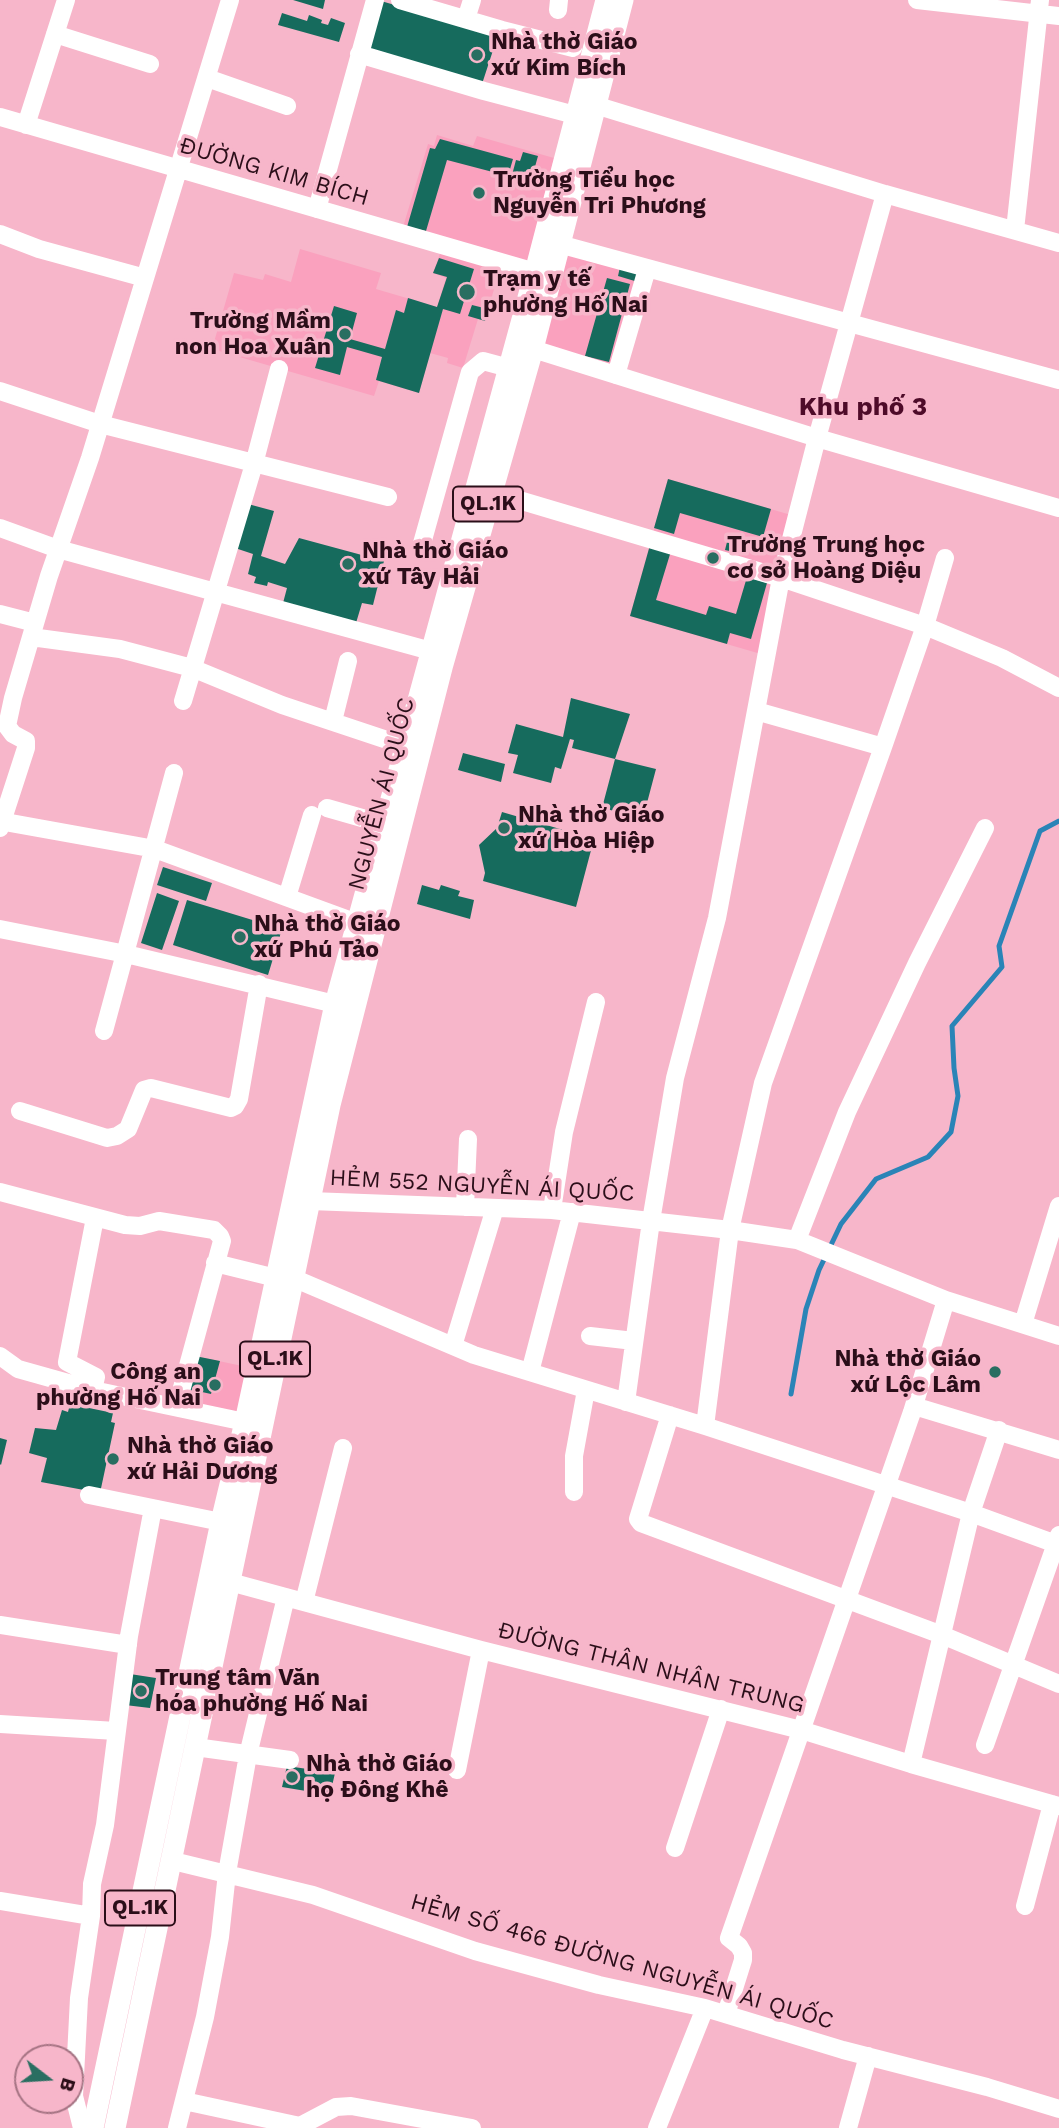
<!DOCTYPE html>
<html>
<head>
<meta charset="utf-8">
<style>
  body { margin:0 }
  #map { position:relative; width:1059px; height:2128px; overflow:hidden; background:#f7b6ca; font-family:"Work Sans",sans-serif }
  canvas { display:block }
  .north { position:absolute; left:14px; top:2044px; width:70px; height:70px; box-sizing:border-box; background:#f7b6ca; border:2px solid #a57383; border-radius:50%; rotate:107deg; font-size:19px; font-weight:700; line-height:28px; text-align:center; color:#2b0e19 }
  .north::after { content:''; display:block; margin:auto; width:24px; height:32px; background:#296e61; clip-path:polygon(50% 0,100% 100%,50% 72%,0 100%) }
</style>
</head>
<body>
<div id="map">
<canvas width="1059" height="2128"></canvas>
<div class="north">B</div>
</div>
<script>
const g = document.querySelector('canvas').getContext('2d');
g.lineJoin = 'round';
function fillPath(path, color) { g.fillStyle = color; g.fill(path, 'evenodd'); }
const shape = rows => new Path2D(rows.map(r => 'M' + r).join(''));
function stroke(path, color, width, dash) { g.strokeStyle = color; g.lineWidth = width; g.lineCap = dash ? 'butt' : 'round'; g.setLineDash(dash || []); g.stroke(path); }
function write(font, color, halo, rows, align = 'center') {
  g.font = font + ' "Work Sans",sans-serif'; g.lineWidth = 7; g.setLineDash([]); g.textBaseline = 'middle'; g.strokeStyle = halo; g.fillStyle = color; for (const [text, x, y, turn = 0] of rows) {
    g.save(); g.translate(x, y); g.rotate((+turn || 0) * Math.PI / 180); g.textAlign = isNaN(turn) ? turn : align; if (halo) g.strokeText(text, 0, 0); g.fillText(text, 0, 0); g.restore();
  }
}
fillPath(shape([
  [437,135,473,146,477,136,554,158,527,263,403,227,428,144,434,146],
  [300,249,381,273,376,289,437,307,446,278,433,273,441,251,500,268,485,321,478,319,463,368,447,363,448,358,430,353,419,393,379,381,374,396,212,349,234,273,263,280,265,274,291,282],
  [566,252,640,273,614,370,542,347],
  [668,479,791,515,761,654,630,616],
  [195,1356,247,1367,237,1416,182,1404]
]), '#faa1be');
stroke(shape([
  [791,1394,806,1309,819,1270,841,1224,876,1179,928,1157,951,1132,958,1096,954,1068,952,1026,1002,967,999,946,1040,831,1059,821]
]), '#2a84b7', 5);
fillPath(shape([
  [293,0,325,0,323,9],
  [381,1,498,35,482,84,366,50],
  [282,13,307,21,309,15,322,20,321,23,328,25,331,18,345,23,339,42,278,25],
  [440,139,513,159,508,176,447,160,426,231,407,227,430,148,435,149],
  [523,152,538,156,531,181,512,175,516,160,520,161],
  [439,258,474,269,460,314,443,309,419,393,376,380,382,357,347,347,340,375,315,368,334,306,357,313,350,339,385,349,396,310,404,313,408,298,437,307,447,277,433,273],
  [620,267,640,273,638,282,618,276],
  [607,278,630,284,609,362,585,356],
  [472,305,488,309,485,321,468,316],
  [668,479,771,509,763,537,680,513,674,534,654,528],
  [248,504,274,511,261,556,285,564,299,538,384,561,373,605,362,603,356,623,283,603,287,588,268,582,267,586,254,583,256,577,248,574,253,554,235,548],
  [727,542,736,545,734,552,725,550],
  [650,545,671,551,656,600,706,615,709,606,736,614,747,577,767,583,751,639,730,633,727,644,630,616],
  [571,698,630,714,615,759,656,769,643,818,602,808,615,759,572,748,574,740,570,739,561,769,555,767,551,783,513,773,518,755,508,753,516,724,563,737],
  [463,753,505,764,501,782,458,770],
  [502,812,594,839,576,907,483,881,485,873,479,845,497,828],
  [163,867,212,883,206,901,157,885],
  [422,885,439,890,441,885,460,891,458,896,474,900,470,919,417,904],
  [157,893,179,901,162,950,141,943],
  [187,900,282,929,268,975,173,945],
  [195,1356,220,1361,211,1394,202,1392,198,1407,182,1404],
  [70,1404,113,1413,111,1422,115,1423,100,1493,41,1482,47,1458,29,1453,35,1428,56,1430,62,1410,68,1412],
  [0,1438,7,1440,1,1465,0,1464],
  [130,1674,156,1678,150,1708,125,1705],
  [287,1766,335,1773,330,1795,282,1787]
]), '#166b5d');
stroke(shape([
  [400,0,502,30,573,48],
  [917,0,1059,16],
  [558,10,559,0],
  [466,19,472,0],
  [55,34,150,64],
  [359,54,484,91,575,115],
  [207,78,287,106],
  [595,105,885,194,1059,243],
  [0,117,535,272],
  [26,125,66,0],
  [317,209,375,0],
  [1015,230,1040,0],
  [0,234,39,249,145,278],
  [559,244,1059,380],
  [533,349,817,438,1059,508],
  [616,375,647,269],
  [0,391,100,424,388,497],
  [492,492,781,578,925,626,1002,658,1059,688],
  [0,528,58,549,431,651],
  [421,547,470,372,483,361,509,368],
  [0,614,35,623],
  [31,637,120,649,192,668,282,705,405,746],
  [183,701,254,464,279,369],
  [756,711,883,747],
  [333,721,348,661],
  [327,808,383,824],
  [0,821,155,849,357,923],
  [0,828,26,748,26,741,13,734,7,726,13,698,49,576,90,458,230,0],
  [287,897,312,815],
  [0,929,126,954,335,1004],
  [104,1031,174,773],
  [20,1111,107,1138,117,1136,128,1129,144,1090,151,1088,231,1108,235,1106,239,1099,259,984],
  [0,1192,125,1225,140,1226,159,1221,214,1230,220,1236,222,1241,177,1406],
  [310,1201,552,1210,730,1230,797,1240,946,1300,1059,1336],
  [465,1207,468,1139],
  [552,1210,564,1132,596,1002],
  [797,1240,847,1112,917,963,985,828],
  [215,1263,276,1278],
  [293,1278,474,1355,705,1426,971,1513,1059,1545],
  [1023,1324,1059,1206],
  [590,1336,634,1341],
  [453,1346,495,1208],
  [0,1356,18,1369,93,1390,245,1422],
  [530,1372,572,1212],
  [93,1390,96,1377,67,1362,95,1218],
  [626,1402,651,1221,675,1078,717,918,781,578,817,438,885,194],
  [914,1406,1059,1450],
  [670,1415,638,1519,641,1523,942,1635,1059,1684],
  [705,1426,730,1230,763,1083,883,747,925,626,945,558],
  [574,1492,574,1456,586,1390],
  [89,1495,221,1522],
  [230,1582,481,1650,801,1730,911,1764,1059,1806],
  [304,1602,343,1448],
  [0,1625,128,1645],
  [0,1724,116,1731],
  [985,1745,1059,1535],
  [195,1747,290,1760],
  [911,1764,971,1513,999,1430],
  [457,1770,481,1650],
  [675,1848,721,1709],
  [173,1861,313,1895,475,1951,599,1985,705,2008,843,2050,987,2087,1059,2109],
  [0,1901,91,1916],
  [1025,1906,1052,1804],
  [726,2014,743,1960,743,1953,739,1946,729,1938,912,1412,946,1300],
  [184,2101,300,2126,336,2107,351,2106,472,2128],
  [82,2128,74,2096,79,1998,91,1916,92,1884,105,1825,129,1636,153,1508],
  [177,2128,205,2017,220,1937,227,1873,248,1755,286,1597],
  [657,2128,705,2008],
  [848,2128,868,2056]
]), '#fff', 18);
stroke(shape([
  [93,2128,221,1522,245,1422,335,1004,535,272,606,0],
  [115,2128,330,1105,443,664,533,349,623,0]
]), '#fff', 21);
for (const [x, y, r, color] of [
  [477,55,7,"#296e61"],
  [479,193,7,"#296e61"],
  [467,292,9,"#296e61"],
  [345,334,7,"#296e61"],
  [713,558,7,"#296e61"],
  [348,564,7,"#296e61"],
  [504,828,7,"#296e61"],
  [240,937,7,"#296e61"],
  [995,1372,7,"#296e61"],
  [215,1385,7,"#296e61"],
  [113,1459,7,"#296e61"],
  [141,1691,7,"#296e61"],
  [292,1777,7,"#296e61"]
]) { const dot = new Path2D(); dot.arc(x, y, r, 0, 2 * Math.PI); g.fillStyle = color; g.fill(dot); stroke(dot, '#f7b6ca', 2.5); }
for (const [x, y, w] of [
  [488,504,70],
  [275,1359,70],
  [140,1908,70]
]) { const box = new Path2D(); box.roundRect(x - w / 2, y - 17.5, w, 35, 5); g.fillStyle = '#f7b6ca'; g.fill(box); stroke(box, '#2b0e19', 2); }
write('bold 21px', '#2b0e19', null, [
  ["QL.1K",488,504],
  ["QL.1K",275,1359],
  ["QL.1K",140,1908]
]);
write('bold 23px', '#2b0e19', '#f7b6ca', [
  ["Nhà thờ Giáo",491,42],
  ["xứ Kim Bích",491,68],
  ["Trường Tiểu học",493,180],
  ["Nguyễn Tri Phương",493,206],
  ["Trạm y tế",483,279],
  ["phường Hố Nai",483,305],
  ["Trường Mầm",331,321,"right"],
  ["non Hoa Xuân",331,347,"right"],
  ["Trường Trung học",727,545],
  ["cơ sở Hoàng Diệu",727,571],
  ["Nhà thờ Giáo",362,551],
  ["xứ Tây Hải",362,577],
  ["Nhà thờ Giáo",518,815],
  ["xứ Hòa Hiệp",518,841],
  ["Nhà thờ Giáo",254,924],
  ["xứ Phú Tảo",254,950],
  ["Nhà thờ Giáo",981,1359,"right"],
  ["xứ Lộc Lâm",981,1385,"right"],
  ["Công an",201,1372,"right"],
  ["phường Hố Nai",201,1398,"right"],
  ["Nhà thờ Giáo",127,1446],
  ["xứ Hải Dương",127,1472],
  ["Trung tâm Văn",155,1678],
  ["hóa phường Hố Nai",155,1704],
  ["Nhà thờ Giáo",306,1764],
  ["họ Đông Khê",306,1790]
], 'left');
write('23px', '#2b0e19', '#f7b6ca', [
  ["ĐƯỜNG KIM BÍCH",274,172,16],
  ["NGUYỄN ÁI QUỐC",382,794,-75],
  ["HẺM 552 NGUYỄN ÁI QUỐC",482,1186,3],
  ["ĐƯỜNG THÂN NHÂN TRUNG",651,1668,14],
  ["HẺM SỐ 466 ĐƯỜNG NGUYỄN ÁI QUỐC",622,1962,16]
]);
write('bold 26px', '#4e0b29', '#f7b6ca', [
  ["Khu phố 3",863,407]
]);
</script>
</body>
</html>
